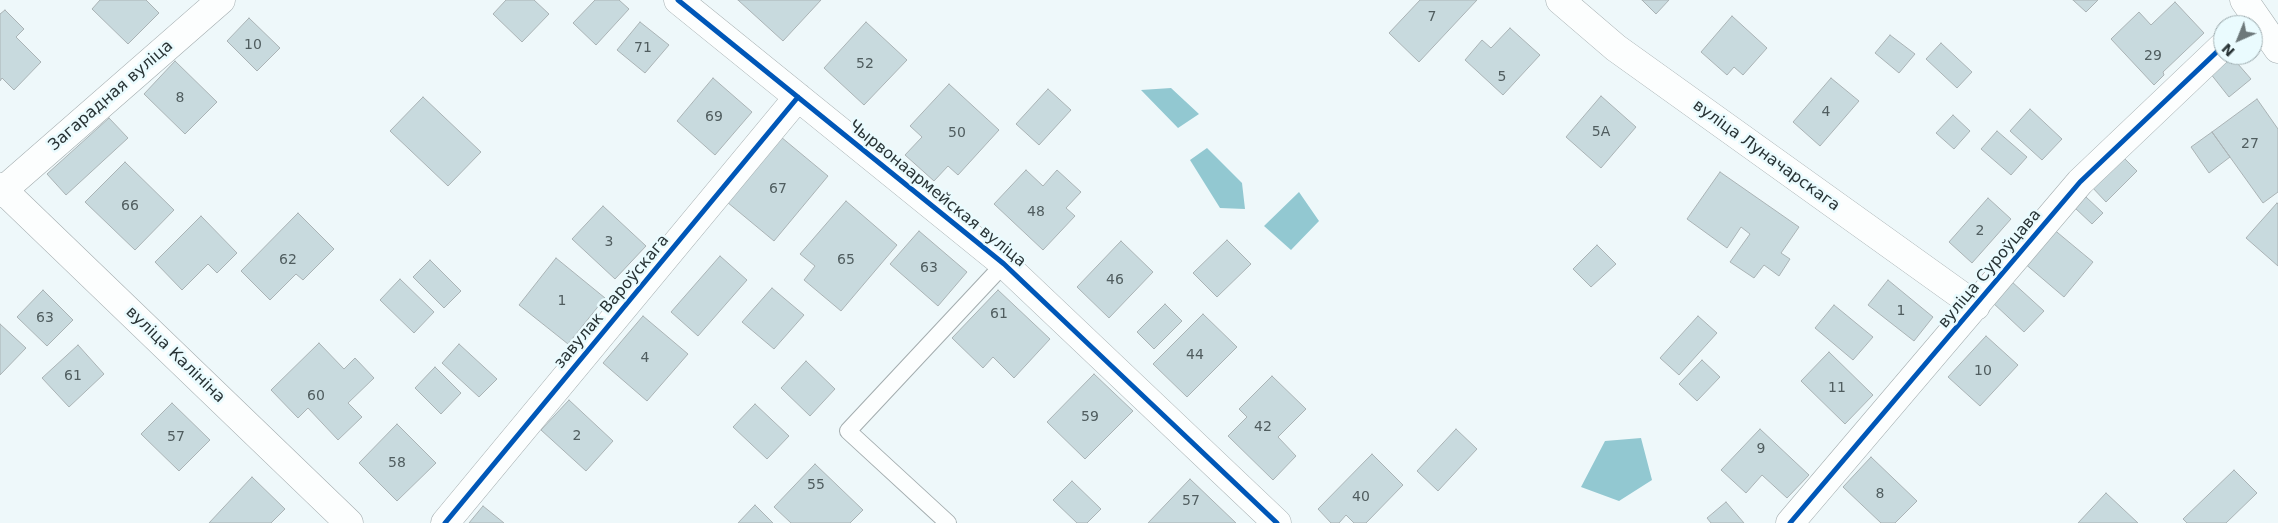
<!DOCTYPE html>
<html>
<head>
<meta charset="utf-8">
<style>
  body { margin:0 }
  #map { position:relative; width:2278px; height:523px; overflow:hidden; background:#eef8fa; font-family:"DejaVu Sans",sans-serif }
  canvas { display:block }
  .north { position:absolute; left:2213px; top:15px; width:50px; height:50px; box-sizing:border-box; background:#eafbfe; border:1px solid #9cabae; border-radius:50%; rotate:224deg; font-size:14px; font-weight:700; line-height:20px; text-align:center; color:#283335 }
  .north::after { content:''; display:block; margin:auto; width:18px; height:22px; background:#6d787a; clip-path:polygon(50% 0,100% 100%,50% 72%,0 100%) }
</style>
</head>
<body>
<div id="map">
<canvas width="2278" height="523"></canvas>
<div class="north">N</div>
</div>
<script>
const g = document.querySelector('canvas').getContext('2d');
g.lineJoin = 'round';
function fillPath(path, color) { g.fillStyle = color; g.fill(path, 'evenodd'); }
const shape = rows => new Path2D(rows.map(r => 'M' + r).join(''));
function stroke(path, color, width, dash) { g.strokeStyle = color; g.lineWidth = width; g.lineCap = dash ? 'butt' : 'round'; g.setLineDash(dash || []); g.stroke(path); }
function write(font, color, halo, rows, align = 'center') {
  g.font = font + ' "DejaVu Sans",sans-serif'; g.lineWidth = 5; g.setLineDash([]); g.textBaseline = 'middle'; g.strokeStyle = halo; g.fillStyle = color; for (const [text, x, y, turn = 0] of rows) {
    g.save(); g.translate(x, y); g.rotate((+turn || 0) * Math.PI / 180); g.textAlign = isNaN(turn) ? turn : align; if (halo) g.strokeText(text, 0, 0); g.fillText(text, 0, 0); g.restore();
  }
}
fillPath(shape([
  [1171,88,1199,114,1178,128,1141,90],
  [1207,148,1242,183,1245,209,1220,208,1190,160],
  [1299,192,1319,221,1291,250,1264,226],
  [1641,438,1652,480,1619,501,1581,487,1605,441]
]), '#92c8d1');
const building = shape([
  [100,0,146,0,159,13,128,44,92,9,100,0],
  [506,0,534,0,549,14,522,42,493,14,506,0],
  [595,0,619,0,629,9,596,45,573,23,595,0],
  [738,0,821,0,783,41,738,0],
  [1420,0,1477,0,1419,62,1389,33,1420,0],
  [1642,0,1669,0,1656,14,1642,0],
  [2073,0,2098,0,2086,12,2073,0],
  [2175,2,2204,33,2163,72,2164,75,2154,85,2111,39,2139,12,2151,25,2175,2],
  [5,10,24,29,16,37,41,62,14,90,2,78,0,81,0,14,5,10],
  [1732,16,1767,48,1743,75,1734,67,1727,75,1701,52,1732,16],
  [249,18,280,48,257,71,227,41,249,18],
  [640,22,669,45,645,73,617,50,640,22],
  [866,22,907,60,864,105,824,68,866,22],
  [1510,28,1540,55,1503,95,1465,60,1482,40,1491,48,1510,28],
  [1890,35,1915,54,1899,73,1875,53,1890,35],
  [1941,43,1972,72,1957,88,1926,59,1941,43],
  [2231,56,2251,79,2229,97,2210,73,2231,56],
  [175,61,217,102,185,134,144,94,175,61],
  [713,78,752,112,715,155,677,121,713,78],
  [1831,78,1859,101,1820,146,1793,122,1831,78],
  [949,84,999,130,958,175,948,166,934,181,905,155,922,137,910,126,949,84],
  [1048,89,1071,110,1039,145,1016,124,1048,89],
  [1601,96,1636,127,1601,168,1566,137,1601,96],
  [423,97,481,152,448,186,390,131,423,97],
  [2257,99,2278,129,2278,192,2263,203,2212,132,2257,99],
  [2030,109,2062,139,2042,160,2010,131,2030,109],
  [1953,115,1970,131,1954,149,1936,133,1953,115],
  [109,118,128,138,66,195,47,174,109,118],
  [1997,131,2027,157,2011,175,1981,149,1997,131],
  [2212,132,2230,157,2209,173,2191,147,2212,132],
  [781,137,828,176,774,241,727,202,781,137],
  [2121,155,2137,171,2106,202,2091,186,2121,155],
  [125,162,174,210,135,250,85,202,125,162],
  [1026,170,1043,186,1057,170,1081,192,1066,208,1075,216,1043,250,994,204,1026,170],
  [1720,172,1799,227,1781,253,1790,259,1779,276,1764,265,1754,278,1730,262,1750,234,1741,227,1727,248,1687,219,1720,172],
  [2086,197,2103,213,2092,224,2075,208,2086,197],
  [1988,198,2011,219,1972,263,1949,242,1988,198],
  [846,201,897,245,841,311,804,280,815,266,800,254,846,201],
  [2277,203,2278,204,2278,266,2246,238,2277,203],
  [603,206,646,246,615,279,572,239,603,206],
  [298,213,334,249,303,280,296,274,270,300,241,271,298,213],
  [201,216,237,253,217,273,208,264,182,290,155,262,201,216],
  [2052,228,2093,262,2064,297,2023,262,2052,228],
  [919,231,967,272,938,306,890,264,919,231],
  [1227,240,1251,264,1217,297,1193,273,1227,240],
  [1121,241,1153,272,1109,318,1077,287,1121,241],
  [1597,245,1616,264,1591,287,1573,269,1597,245],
  [720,256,747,280,698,336,671,312,720,256],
  [556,258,605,298,568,344,519,305,556,258],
  [430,260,461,291,444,308,413,277,430,260],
  [400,279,434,312,414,333,380,300,400,279],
  [1888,280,1933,317,1914,341,1868,305,1888,280],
  [2011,281,2044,311,2024,332,1992,302,2011,281],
  [772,288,804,315,774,349,742,322,772,288],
  [43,290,73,320,47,346,17,317,43,290],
  [998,290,1050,339,1014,378,993,357,983,368,952,338,998,290],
  [1165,304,1182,321,1154,349,1137,332,1165,304],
  [1834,305,1873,337,1853,360,1815,328,1834,305],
  [1203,314,1237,347,1187,397,1153,364,1203,314],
  [643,316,688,354,647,401,603,363,643,316],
  [1698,316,1717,333,1679,375,1660,358,1698,316],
  [0,324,26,348,0,375,0,324],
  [1986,336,2018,365,1980,406,1948,377,1986,336],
  [319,343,344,369,355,358,374,378,348,403,362,417,338,440,308,408,298,418,271,390,319,343],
  [459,344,497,379,479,397,442,363,459,344],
  [78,345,104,374,69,407,42,378,78,345],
  [1829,352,1873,395,1845,424,1801,381,1829,352],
  [1702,360,1720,377,1697,401,1679,384,1702,360],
  [806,361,835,389,810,416,781,388,806,361],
  [435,367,461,393,441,414,415,388,435,367],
  [1094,374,1133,411,1085,459,1047,422,1094,374],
  [1272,376,1306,409,1278,437,1296,456,1273,480,1228,436,1247,417,1239,409,1272,376],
  [569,400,613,441,586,471,541,430,569,400],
  [172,403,210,440,179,471,141,434,172,403],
  [755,404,789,436,767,459,733,427,755,404],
  [397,424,436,463,397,501,359,463,397,424],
  [1456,429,1477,449,1438,491,1417,471,1456,429],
  [1760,429,1809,475,1787,498,1762,475,1746,493,1721,470,1760,429],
  [1372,454,1403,485,1366,523,1354,523,1346,515,1339,523,1331,523,1318,509,1372,454],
  [1871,457,1917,501,1895,523,1881,523,1843,487,1871,457],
  [815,464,863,510,850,523,791,523,774,507,815,464],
  [2234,470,2257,493,2226,523,2187,523,2183,519,2234,470],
  [252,477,285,509,271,523,209,523,252,477],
  [1190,479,1236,523,1148,523,1190,479],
  [1072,481,1101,509,1087,523,1077,523,1053,500,1072,481],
  [2106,493,2138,523,2078,523,2106,493],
  [1726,502,1744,523,1711,523,1707,518,1726,502],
  [755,505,773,523,738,523,755,505],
  [483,506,504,523,469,523,483,506]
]);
fillPath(building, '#c8dade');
stroke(building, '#aab3b5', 1);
const lane = shape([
  [948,523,848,431,1004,264]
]);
const street = shape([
  [678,0,1004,264,1277,523],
  [1560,0,1616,48,1976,306],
  [0,187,349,523],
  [0,193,221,0],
  [445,523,798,97],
  [1790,523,2080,182,2223,46]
]);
const secondary = shape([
  [2244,0,2278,49]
]);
stroke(lane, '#a3acae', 18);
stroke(street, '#a3acae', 29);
stroke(secondary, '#a3acae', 29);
stroke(lane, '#fcfefe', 16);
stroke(street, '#fcfefe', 28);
stroke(secondary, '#fcfefe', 28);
stroke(shape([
  [678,0,1004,264,1277,523],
  [445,523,798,97],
  [1790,523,2080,182,2223,46]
]), '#0057b8', 5);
write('14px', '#505d5f', null, [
  ["7",1432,17],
  ["10",253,45],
  ["71",643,48],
  ["29",2153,56],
  ["52",865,64],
  ["5",1502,77],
  ["8",180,98],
  ["4",1826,112],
  ["69",714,117],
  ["5А",1601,132],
  ["50",957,133],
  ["27",2250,144],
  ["67",778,189],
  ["66",130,206],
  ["48",1036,212],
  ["2",1980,231],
  ["3",609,242],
  ["62",288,260],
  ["65",846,260],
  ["63",929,268],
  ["46",1115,280],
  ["1",562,301],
  ["1",1901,311],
  ["61",999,314],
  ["63",45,318],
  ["44",1195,355],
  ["4",645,358],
  ["10",1983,371],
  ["61",73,376],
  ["11",1837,388],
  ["60",316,396],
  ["59",1090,417],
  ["42",1263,427],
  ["2",577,436],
  ["57",176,437],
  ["9",1761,449],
  ["58",397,463],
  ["55",816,485],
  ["8",1880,494],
  ["40",1361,497],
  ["57",1191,501]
]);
write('16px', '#283335', '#eafbfe', [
  ["Загарадная вуліца",111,96,-41],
  ["вуліца Луначарскага",1766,156,36],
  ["Чырвонаармейская вуліца",937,194,39],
  ["вуліца Суроўцава",1990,269,-50],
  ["завулак Вароўскага",612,302,-50],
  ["вуліца Калініна",175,355,44]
]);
</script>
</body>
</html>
